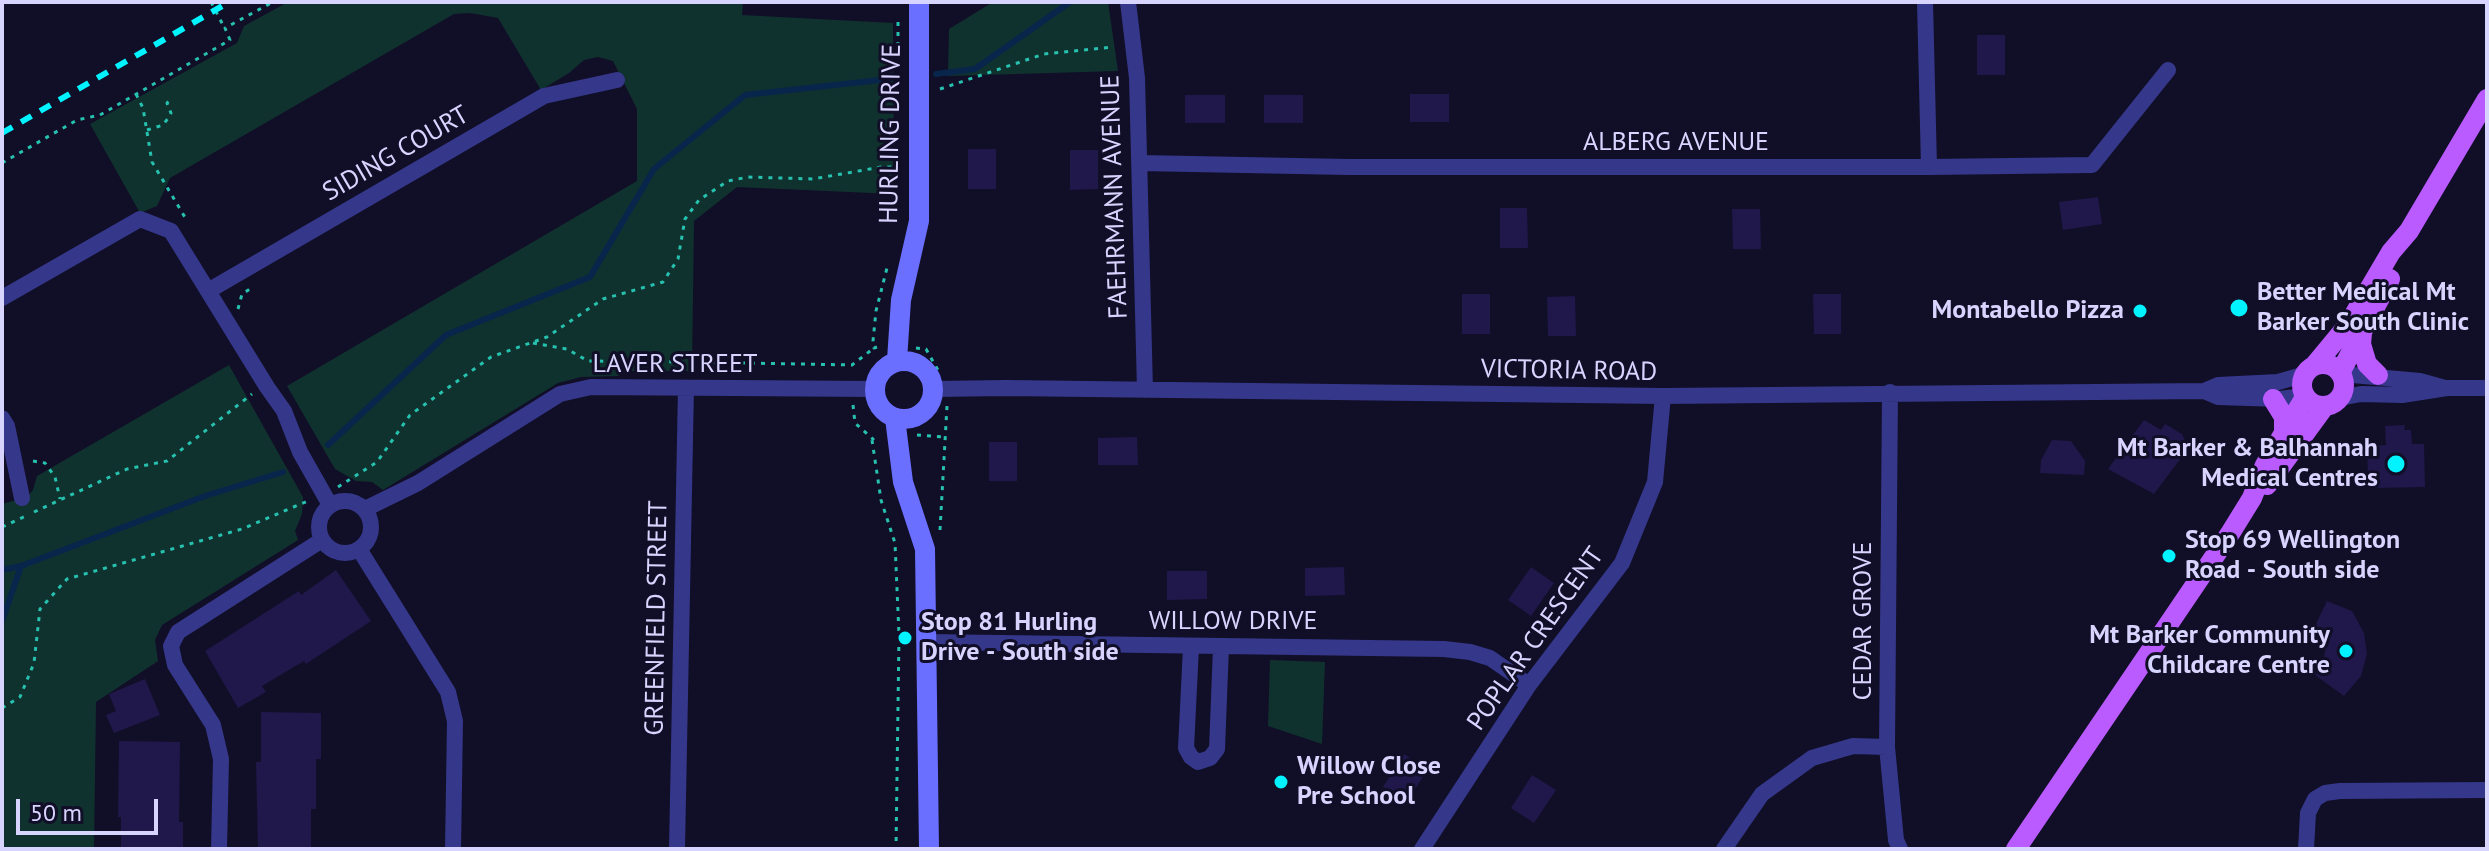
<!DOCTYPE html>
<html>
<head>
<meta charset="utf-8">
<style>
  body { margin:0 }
  #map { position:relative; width:2489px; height:851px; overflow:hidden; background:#110e27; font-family:"PT Sans",sans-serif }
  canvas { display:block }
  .frame { position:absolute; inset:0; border:4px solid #d7d4ff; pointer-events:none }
  .scale { position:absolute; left:16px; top:799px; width:142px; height:36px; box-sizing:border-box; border:4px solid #d7d4ff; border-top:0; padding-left:10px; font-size:24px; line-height:28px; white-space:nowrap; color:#d7d4ff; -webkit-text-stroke:6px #110e27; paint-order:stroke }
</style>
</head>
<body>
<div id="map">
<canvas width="2489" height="851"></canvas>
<div class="frame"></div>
<div class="scale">50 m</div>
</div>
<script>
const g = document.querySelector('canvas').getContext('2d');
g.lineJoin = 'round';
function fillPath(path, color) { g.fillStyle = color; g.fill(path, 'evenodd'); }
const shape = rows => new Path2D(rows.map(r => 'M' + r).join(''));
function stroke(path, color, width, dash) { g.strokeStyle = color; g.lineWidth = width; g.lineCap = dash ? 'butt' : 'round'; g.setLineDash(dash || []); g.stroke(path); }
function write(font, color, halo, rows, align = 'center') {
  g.font = font + ' "PT Sans",sans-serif'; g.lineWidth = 6; g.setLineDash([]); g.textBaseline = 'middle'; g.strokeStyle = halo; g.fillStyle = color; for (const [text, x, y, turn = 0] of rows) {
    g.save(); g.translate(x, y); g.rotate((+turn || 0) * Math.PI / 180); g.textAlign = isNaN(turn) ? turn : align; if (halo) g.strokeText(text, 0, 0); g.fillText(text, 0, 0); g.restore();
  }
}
fillPath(shape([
  [288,2,743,2,742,15,893,23,894,194,737,187,694,221,692,371,630,371,618,376,581,377,558,383,383,490,372,482,356,481,335,469,287,386,637,181,637,109,613,61,598,57,584,60,569,73,541,90,498,18,470,13,454,14,170,178,157,206,140,213,90,124,237,43,244,26],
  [993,2,1108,2,1118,71,948,76,949,29],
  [229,365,303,497,302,514,295,531,298,540,162,625,155,640,158,661,96,702,94,849,2,849,2,504,27,497,33,490,37,476],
  [1270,660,1325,662,1322,744,1268,726]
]), '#10322f');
stroke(shape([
  [936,74,975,69,1070,2],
  [328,445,446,335,590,277,654,169,745,95,889,79],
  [2,570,21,566,205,496,283,472],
  [2,621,21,566]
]), '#08254c', 6);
fillPath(shape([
  [1977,35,2005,35,2005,75,1977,75],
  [1410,94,1449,94,1449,122,1410,122],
  [1185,95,1225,95,1225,123,1185,123],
  [1264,95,1303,95,1303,123,1264,123],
  [968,149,996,149,996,189,968,189],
  [1070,150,1098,150,1098,189,1070,190],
  [2098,197,2102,224,2063,230,2059,202],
  [1500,208,1527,208,1528,248,1500,248],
  [1732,209,1760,209,1761,249,1733,249],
  [1462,294,1490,294,1490,334,1462,334],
  [1813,294,1841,294,1841,334,1814,334],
  [1575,296,1576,336,1548,336,1547,297],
  [2144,420,2161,430,2165,424,2182,434,2186,443,2184,454,2154,494,2108,469],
  [2405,425,2404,430,2411,430,2412,444,2424,444,2425,487,2374,488,2374,478,2368,478,2367,446,2386,445,2385,426],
  [1137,437,1138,465,1098,465,1098,438],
  [2052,440,2071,441,2085,461,2084,475,2040,473,2041,460],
  [989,442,1017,442,1017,481,989,481],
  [1344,567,1345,595,1305,596,1305,568],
  [1531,567,1554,583,1531,616,1508,600],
  [336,570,371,621,306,664,304,661,262,686,266,692,238,708,205,651,299,591,301,595],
  [1167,571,1207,571,1207,599,1167,600],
  [2327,601,2352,611,2364,633,2367,654,2361,676,2344,696,2315,675,2323,664,2326,644,2310,636],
  [145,679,160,715,114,733,106,715,116,711,109,694],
  [261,712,321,713,321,759,316,759,316,809,311,809,311,849,258,849,256,762,261,762],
  [119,741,180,742,179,822,183,822,183,849,121,849,121,817,118,817],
  [1404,754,1428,769,1406,803,1383,787],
  [1532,775,1556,790,1534,823,1511,808]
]), '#20184a');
stroke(shape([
  [211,2,224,27],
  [898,22,898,46],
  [940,89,1044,54,1114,47],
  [136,94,143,108,152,162,186,219],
  [147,130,163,125,169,117,171,113,167,103,172,98],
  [2,163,77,120,100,115,230,40,225,28,273,2],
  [238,309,242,294,250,289],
  [533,343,567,349,588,361,691,362,689,369],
  [877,347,874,348,873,341,876,311,887,268],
  [916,348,926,349,939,372],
  [691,362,852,365,874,348],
  [853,405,855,423,874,440],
  [917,435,945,437],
  [872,440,881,500,895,543,899,635,896,849],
  [33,461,45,463,55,477,60,499],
  [338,487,377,462,410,415,491,357,547,337,603,299,663,282,678,259,685,219,699,200,728,181,748,177,813,179,881,167,900,167],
  [34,512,127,469,167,461,252,394],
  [2,527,28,515],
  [940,530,947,406],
  [2,708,20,697,34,663,40,609,67,579,242,529,310,500]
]), '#26c1af', 3, [4, 6]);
stroke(shape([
  [1128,2,1137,78,1145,390],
  [1925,2,1929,167],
  [1140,163,1348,167,1929,167,2092,165,2168,70],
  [208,291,544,96,617,80],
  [2,298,140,219,171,231,267,387,284,411,300,452,330,505],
  [2341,374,2420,381,2445,388],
  [934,389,1006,388,1663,396,2204,391,2218,385,2278,382,2306,374],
  [2204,391,2218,397,2279,399,2305,396],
  [1890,392,1887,747,1896,840,1900,849],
  [2340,398,2361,394,2402,395,2447,388,2487,388],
  [2,418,7,426,22,498],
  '319 527a26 26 0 1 1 52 0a26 26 0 1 1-52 0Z',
  [365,509,418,483,560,394,591,387,874,389],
  [359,549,448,692,455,721,453,849],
  [927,642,1444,649,1470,652,1490,658,1529,685],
  [1191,647,1186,748,1191,757,1198,762,1210,758,1217,749,1221,647],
  [219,849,221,759,213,725,175,665,171,646,178,632,322,540],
  [677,849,686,388],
  [1422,849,1529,685,1622,563,1655,482,1663,396],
  [1724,849,1762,794,1812,758,1853,746,1887,747],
  [2306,849,2308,813,2315,799,2325,793,2340,791,2487,790]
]), '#35378a', 16);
stroke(shape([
  [897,360,901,300,919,221,919,2],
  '875 390a29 29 0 1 1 58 0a29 29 0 1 1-58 0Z',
  [895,418,903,482,925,549,929,849]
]), '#6b6fff', 20);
stroke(shape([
  [2362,333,2361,344,2367,364,2378,375],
  '2302 385a21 21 0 1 1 42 0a21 21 0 1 1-42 0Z',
  [2314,366,2348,325,2391,252,2409,231,2487,99],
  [2340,373,2390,279],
  [2273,399,2284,417,2284,432],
  [2267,485,2324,407],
  [2016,849,2231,532,2252,498,2265,465,2305,397]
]), '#b95bff', 20);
stroke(shape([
  [2,133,229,2]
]), '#00f3ff', 6, [12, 10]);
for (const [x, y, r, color] of [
  [2239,308,10,"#00f3ff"],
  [2140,311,8,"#00f3ff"],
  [2396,464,10,"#00f3ff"],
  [2169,556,8,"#00f3ff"],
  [905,638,8,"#00f3ff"],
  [2346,651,8,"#00f3ff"],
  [1281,782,8,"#00f3ff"]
]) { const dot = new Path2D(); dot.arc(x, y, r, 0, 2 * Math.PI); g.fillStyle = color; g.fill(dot); stroke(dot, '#110e27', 3); }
write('26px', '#d7d4ff', '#110e27', [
  ["HURLING DRIVE",891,134,-89],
  ["ALBERG AVENUE",1676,143],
  ["SIDING COURT",396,154,-30],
  ["FAEHRMANN AVENUE",1115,197,-92],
  ["LAVER STREET",675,365],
  ["VICTORIA ROAD",1569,371,1],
  ["GREENFIELD STREET",657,618,-89],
  ["CEDAR GROVE",1864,621,-90],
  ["WILLOW DRIVE",1233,622],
  ["POPLAR CRESCENT",1536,639,-55]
]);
write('bold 26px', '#d7d4ff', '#110e27', [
  ["Better Medical Mt",2257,293],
  ["Barker South Clinic",2257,323],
  ["Montabello Pizza",2124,311,"right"],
  ["Mt Barker & Balhannah",2378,449,"right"],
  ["Medical Centres",2378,479,"right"],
  ["Stop 69 Wellington",2185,541],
  ["Road - South side",2185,571],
  ["Stop 81 Hurling",921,623],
  ["Drive - South side",921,653],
  ["Mt Barker Community",2330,636,"right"],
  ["Childcare Centre",2330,666,"right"],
  ["Willow Close",1297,767],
  ["Pre School",1297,797]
], 'left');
</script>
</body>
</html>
